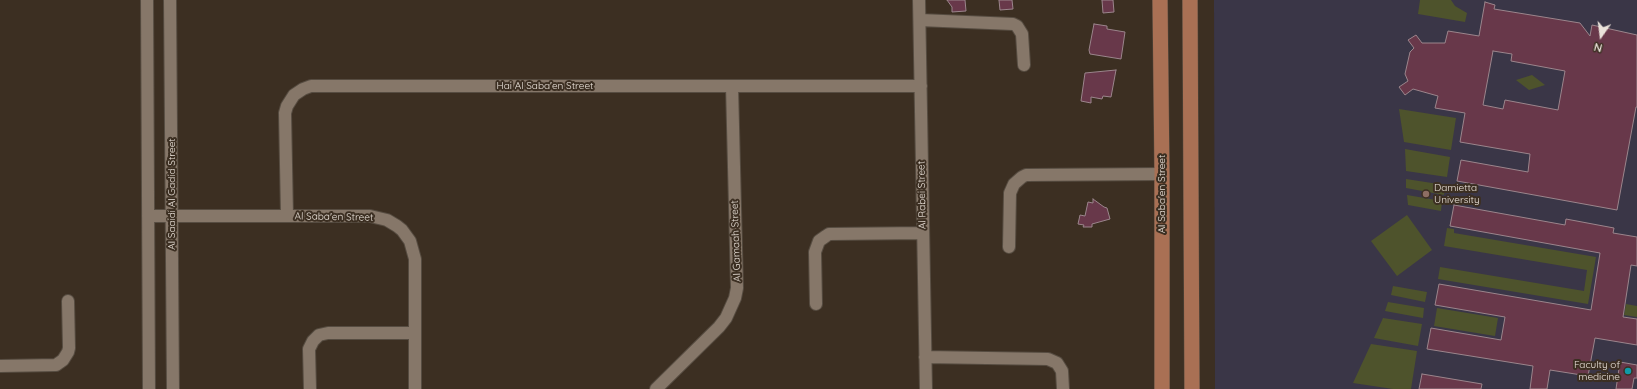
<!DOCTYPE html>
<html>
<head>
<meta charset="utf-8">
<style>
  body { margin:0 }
  #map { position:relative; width:1637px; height:389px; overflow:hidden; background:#3c2f22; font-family:Quicksand,sans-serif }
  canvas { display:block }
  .north { position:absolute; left:1581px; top:16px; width:40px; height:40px; -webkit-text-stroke:3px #3c2f22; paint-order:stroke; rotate:194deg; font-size:11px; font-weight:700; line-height:16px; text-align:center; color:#eae2da }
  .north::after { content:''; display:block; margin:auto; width:14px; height:18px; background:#eae2da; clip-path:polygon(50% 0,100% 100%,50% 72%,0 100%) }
</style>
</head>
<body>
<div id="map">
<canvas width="1637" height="389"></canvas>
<div class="north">N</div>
</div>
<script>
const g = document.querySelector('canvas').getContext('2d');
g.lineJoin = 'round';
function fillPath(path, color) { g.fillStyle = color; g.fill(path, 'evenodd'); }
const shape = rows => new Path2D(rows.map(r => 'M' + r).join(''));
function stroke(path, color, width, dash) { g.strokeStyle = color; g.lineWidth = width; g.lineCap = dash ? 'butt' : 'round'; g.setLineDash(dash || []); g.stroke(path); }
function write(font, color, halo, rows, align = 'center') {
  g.font = font + ' Quicksand,sans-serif'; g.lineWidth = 4; g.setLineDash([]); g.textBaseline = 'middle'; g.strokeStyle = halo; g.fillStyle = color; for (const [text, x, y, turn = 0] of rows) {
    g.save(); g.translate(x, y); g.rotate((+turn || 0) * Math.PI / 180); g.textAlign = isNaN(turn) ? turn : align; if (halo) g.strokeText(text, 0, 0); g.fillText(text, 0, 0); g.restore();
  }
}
fillPath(shape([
  [1214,0,1637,0,1637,389,1215,389]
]), '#3a3647');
fillPath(shape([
  [1420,0,1451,0,1455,6,1467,13,1465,22,1418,14],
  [1532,75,1545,85,1529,90,1516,80],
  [1399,109,1456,118,1451,150,1404,142],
  [1405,149,1450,157,1447,177,1406,171],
  [1406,179,1445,185,1444,195,1406,188],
  [1407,195,1442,201,1441,211,1408,205],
  [1407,215,1432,250,1397,276,1371,241],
  [1447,228,1454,229,1454,233,1596,257,1588,304,1438,279,1440,267,1584,291,1587,270,1444,246],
  [1393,286,1427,292,1425,302,1391,295],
  [1388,302,1424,308,1423,318,1385,311],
  [1626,304,1637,306,1637,317,1624,315],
  [1437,308,1498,318,1495,336,1434,326],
  [1383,318,1422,324,1418,346,1374,338],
  [1371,344,1417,351,1411,389,1393,389,1353,383]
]), '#4e532c');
const building = shape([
  [947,0,965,0,966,11,952,12,952,7,947,0],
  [999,0,1012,0,1013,9,1000,10,999,0],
  [1102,0,1113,0,1114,12,1103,13,1102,0],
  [1485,2,1495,5,1494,9,1580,23,1590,36,1592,25,1637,35,1637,107,1636,107,1617,210,1457,181,1461,160,1528,172,1530,154,1460,142,1465,113,1435,108,1438,96,1413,89,1405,95,1399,87,1408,81,1405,74,1410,52,1414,48,1408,40,1416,35,1422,43,1445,43,1448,31,1479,36,1485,2],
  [1493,51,1512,54,1511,61,1565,71,1558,110,1505,100,1503,109,1483,105,1493,51],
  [1094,24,1107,26,1107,29,1125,32,1121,59,1090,54,1089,50,1094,24],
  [1116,70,1111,97,1103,96,1102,99,1091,97,1091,103,1081,101,1085,73,1116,70],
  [1093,199,1104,207,1107,208,1110,219,1092,224,1092,227,1083,227,1084,225,1078,224,1080,215,1085,216,1088,202,1093,203,1093,199],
  [1454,205,1565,225,1566,219,1614,228,1613,233,1637,237,1637,266,1631,265,1623,317,1637,319,1637,345,1595,338,1588,376,1550,370,1547,389,1530,389,1533,366,1427,349,1431,328,1501,340,1505,317,1435,305,1439,284,1591,310,1600,253,1450,226,1454,205],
  [1620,362,1637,365,1637,378,1634,378,1632,389,1616,389,1620,362],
  [1422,374,1482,384,1481,389,1419,389,1422,374]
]);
fillPath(building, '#68384a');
stroke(building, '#9b858c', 1);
const minor = shape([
  [147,0,149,389],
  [170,0,173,389],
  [919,0,926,389],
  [920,20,1013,24,1017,26,1022,34,1024,65],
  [148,216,370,216,387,220,397,226,402,230,410,241,415,259,415,389],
  [287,216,285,113,287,106,294,95,303,89,311,86,921,86],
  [1009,247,1010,193,1014,184,1022,177,1026,175,1162,174],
  [816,304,815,252,819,241,826,236,829,234,923,233],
  [925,357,1048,359,1057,363,1062,371,1063,389],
  [0,366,56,365,63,360,68,352,69,348,68,301],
  [310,389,309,349,313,341,319,335,328,333,415,333],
  [656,389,719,327,726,318,735,298,737,288,732,86]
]);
const major = shape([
  [1160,0,1162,174,1162,389],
  [1190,0,1192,389]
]);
stroke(minor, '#564c41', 14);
stroke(major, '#564c41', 16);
stroke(minor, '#867769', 12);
stroke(major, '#a97054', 15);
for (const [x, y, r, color] of [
  [1426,194,4,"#8d6e63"],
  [1628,371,4,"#0f9aa8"]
]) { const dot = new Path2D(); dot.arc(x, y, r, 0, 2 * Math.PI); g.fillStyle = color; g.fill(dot); stroke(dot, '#3c2f22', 1.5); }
write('10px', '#eae2da', '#3c2f22', [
  ["Hai Al Saba'en Street",545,86],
  ["Al Saaidi Al Gadid Street",172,194,-90],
  ["Al Saba'en Street",1162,194,-90],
  ["Al Rabei Street",922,195,-91],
  ["Al Saba'en Street",334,217,1],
  ["Al Gamaah Street",736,241,-92]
]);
write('10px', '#eae2da', '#3c2f22', [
  ["Damietta",1434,188],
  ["University",1434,200],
  ["Faculty of",1620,365,"right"],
  ["medicine",1620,377,"right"]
], 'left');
</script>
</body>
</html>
